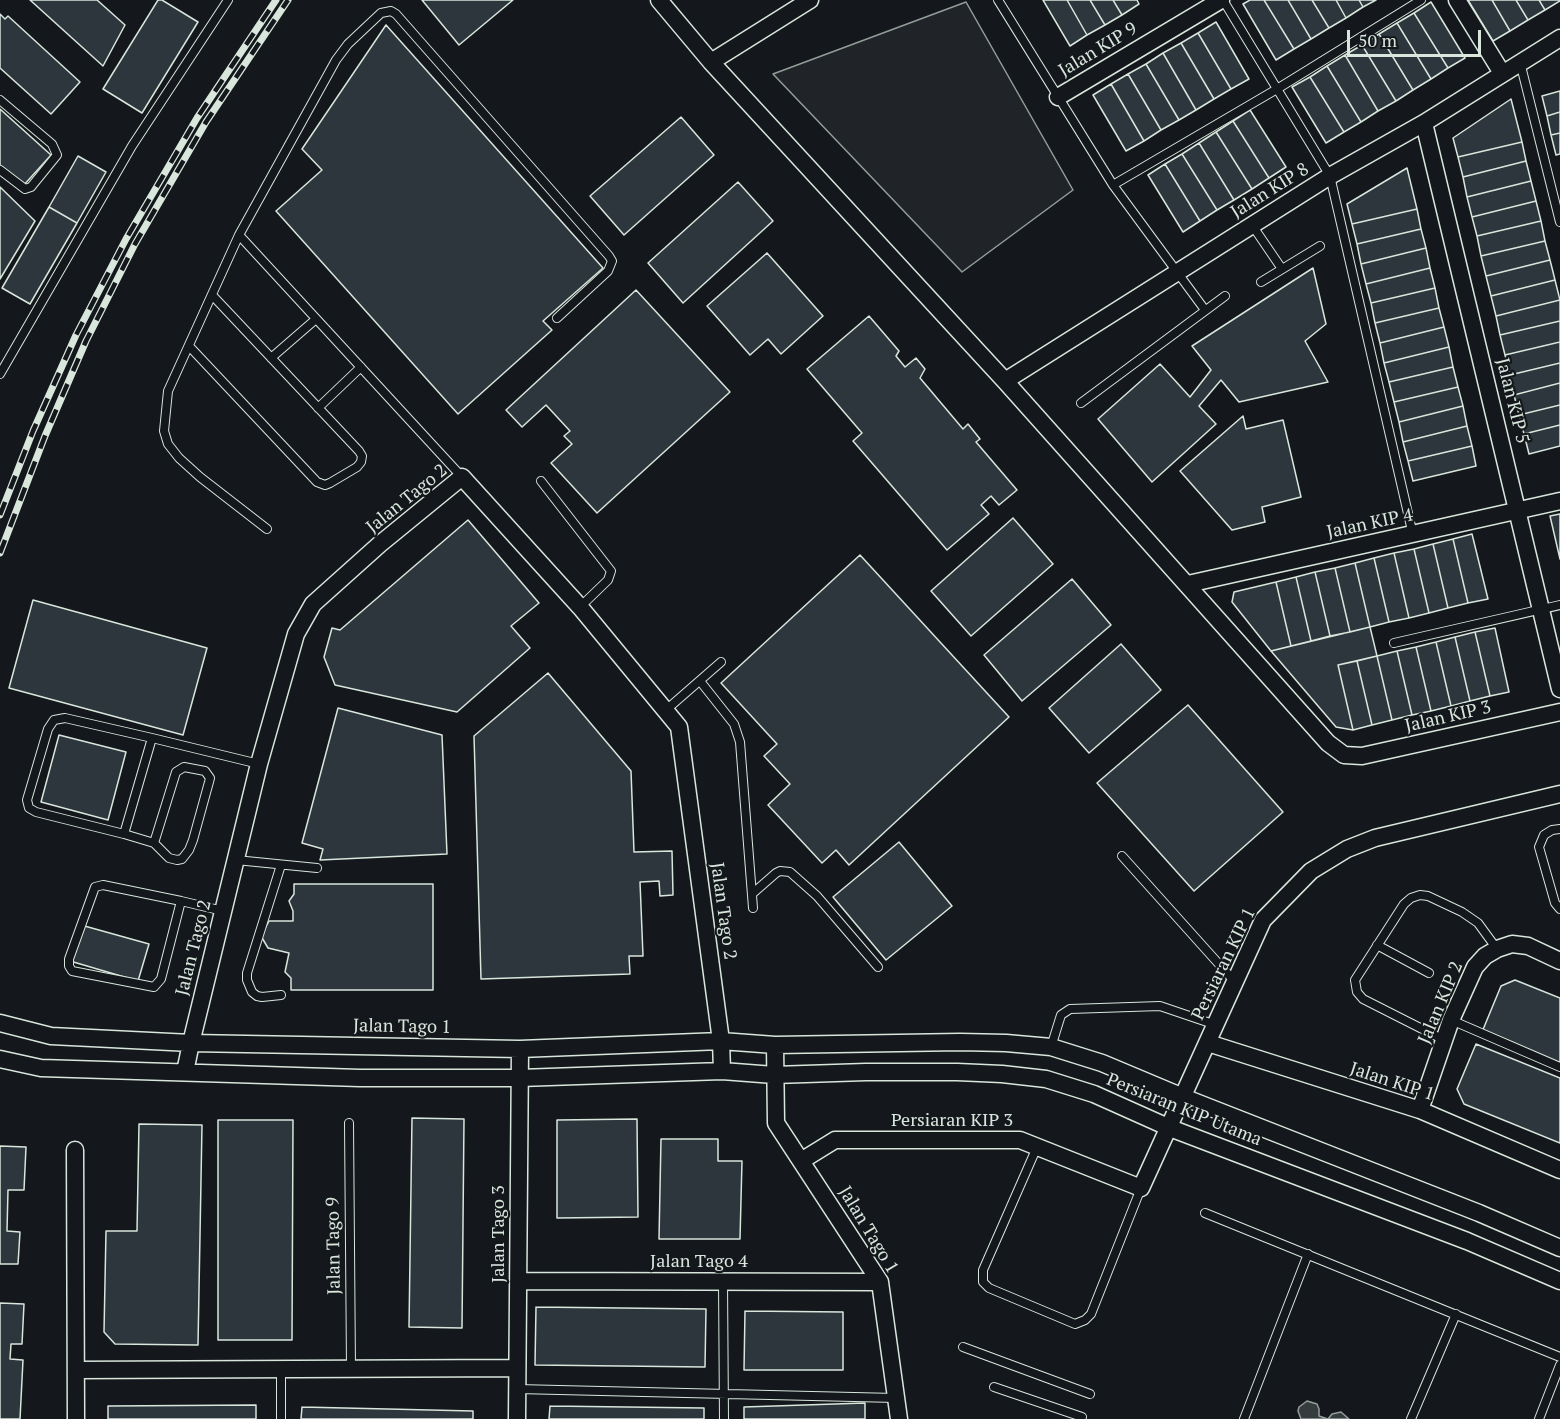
<!DOCTYPE html>
<html>
<head>
<meta charset="utf-8">
<style>
  body { margin:0 }
  #map { position:relative; width:1560px; height:1419px; overflow:hidden; background:#14181c; font-family:"PT Serif",serif }
  canvas { display:block }
  .scale { position:absolute; left:1347px; top:30px; width:134px; height:27px; box-sizing:border-box; border:3px solid #d8e6dc; border-top:0; padding-left:8px; font-size:18px; line-height:21px; white-space:nowrap; color:#d8e6dc; -webkit-text-stroke:4px #14181c; paint-order:stroke }
</style>
</head>
<body>
<div id="map">
<canvas width="1560" height="1419"></canvas>
<div class="scale">50 m</div>
</div>
<script>
const g = document.querySelector('canvas').getContext('2d');
g.lineJoin = 'round';
function fillPath(path, color) { g.fillStyle = color; g.fill(path, 'evenodd'); }
const shape = rows => new Path2D(rows.map(r => 'M' + r).join(''));
function stroke(path, color, width, dash) { g.strokeStyle = color; g.lineWidth = width; g.lineCap = dash ? 'butt' : 'round'; g.setLineDash(dash || []); g.stroke(path); }
function write(font, color, halo, rows, align = 'center') {
  g.font = font + ' "PT Serif",serif'; g.lineWidth = 4.5; g.setLineDash([]); g.textBaseline = 'middle'; g.strokeStyle = halo; g.fillStyle = color; for (const [text, x, y, turn = 0] of rows) {
    g.save(); g.translate(x, y); g.rotate((+turn || 0) * Math.PI / 180); g.textAlign = isNaN(turn) ? turn : align; if (halo) g.strokeText(text, 0, 0); g.fillText(text, 0, 0); g.restore();
  }
}
const green = shape([
  [966,2,1073,190,962,272,773,74,966,2]
]);
fillPath(green, '#202428');
stroke(green, '#939e99', 1.5);
const water = shape([
  [1307,1401,1317,1404,1319,1409,1319,1416,1328,1419,1332,1414,1341,1412,1349,1419,1301,1419,1298,1411,1299,1407,1307,1401]
]);
fillPath(water, '#363b3e');
stroke(water, '#939e99', 1.5);
const building = shape([
  [30,0,97,0,125,25,103,66,30,0],
  [158,0,162,0,198,22,142,113,103,89,158,0],
  [422,0,513,0,459,45,422,0],
  [1043,0,1067,0,1087,35,1070,46,1043,0],
  [1067,0,1090,0,1105,25,1087,35,1067,0],
  [1090,0,1113,0,1122,15,1105,25,1090,0],
  [1113,0,1137,0,1139,4,1122,15,1113,0],
  [1250,0,1264,0,1294,49,1276,60,1243,4,1250,0],
  [1264,0,1288,0,1311,39,1294,49,1264,0],
  [1288,0,1312,0,1329,28,1311,39,1288,0],
  [1312,0,1336,0,1346,18,1329,28,1312,0],
  [1336,0,1359,0,1363,7,1346,18,1336,0],
  [1359,0,1376,0,1363,7,1359,0],
  [1468,0,1492,0,1510,31,1493,41,1468,0],
  [1492,0,1516,0,1528,20,1510,31,1492,0],
  [1516,0,1539,0,1545,10,1528,20,1516,0],
  [1539,0,1560,0,1560,1,1545,10,1539,0],
  [1431,2,1465,58,1448,68,1414,13,1431,2],
  [1414,13,1448,68,1431,79,1397,23,1414,13],
  [0,14,5,19,8,16,80,82,51,114,0,68,0,14],
  [1216,22,1249,79,1231,89,1198,33,1216,22],
  [1397,23,1431,79,1413,90,1379,34,1397,23],
  [386,25,603,268,543,321,552,330,458,414,276,211,322,170,302,149,386,25],
  [1198,33,1231,89,1214,99,1181,43,1198,33],
  [1379,34,1413,90,1396,101,1362,45,1379,34],
  [1181,43,1214,99,1196,110,1163,53,1181,43],
  [1362,45,1396,101,1378,111,1345,55,1362,45],
  [1163,53,1196,110,1179,120,1146,64,1163,53],
  [1345,55,1378,111,1361,122,1327,66,1345,55],
  [1146,64,1179,120,1161,130,1128,74,1146,64],
  [1327,66,1361,122,1344,132,1310,77,1327,66],
  [1128,74,1161,130,1144,141,1111,84,1128,74],
  [1310,77,1344,132,1326,143,1292,87,1310,77],
  [1111,84,1144,141,1126,151,1093,95,1111,84],
  [1560,91,1560,112,1547,116,1542,96,1560,91],
  [1511,99,1522,142,1458,157,1453,138,1511,99],
  [0,109,51,155,23,186,0,165,0,109],
  [1250,110,1286,167,1269,178,1233,121,1250,110],
  [1560,112,1560,133,1551,135,1547,116,1560,112],
  [681,117,714,155,624,235,590,196,681,117],
  [1233,121,1269,178,1252,189,1216,132,1233,121],
  [1216,132,1252,189,1234,200,1199,143,1216,132],
  [1560,133,1560,154,1556,155,1551,135,1560,133],
  [1522,142,1526,161,1463,177,1458,157,1522,142],
  [1199,143,1234,200,1217,210,1182,154,1199,143],
  [1182,154,1217,210,1200,221,1165,164,1182,154],
  [78,156,106,172,77,223,49,207,78,156],
  [1526,161,1531,181,1467,197,1463,177,1526,161],
  [1165,164,1200,221,1183,232,1148,175,1165,164],
  [1407,168,1417,209,1352,224,1347,204,1407,168],
  [1531,181,1536,201,1472,217,1467,197,1531,181],
  [738,182,773,221,683,303,648,263,738,182],
  [0,187,35,221,0,279,0,187],
  [1536,201,1541,221,1477,236,1472,217,1536,201],
  [49,207,77,223,30,304,2,288,49,207],
  [1417,209,1421,229,1357,244,1352,224,1417,209],
  [1541,221,1545,241,1481,256,1477,236,1541,221],
  [1421,229,1426,248,1361,264,1357,244,1421,229],
  [1545,241,1550,260,1486,276,1481,256,1545,241],
  [1426,248,1430,268,1366,284,1361,264,1426,248],
  [767,253,823,316,781,354,768,339,750,355,707,306,767,253],
  [1550,260,1555,280,1491,296,1486,276,1550,260],
  [1313,268,1326,324,1305,341,1328,382,1239,402,1221,380,1199,406,1216,424,1152,482,1098,419,1160,364,1190,397,1211,370,1192,346,1313,268],
  [1430,268,1435,288,1371,303,1366,284,1430,268],
  [1555,280,1560,300,1496,316,1491,296,1555,280],
  [1435,288,1439,308,1375,323,1371,303,1435,288],
  [636,290,730,392,597,513,551,463,572,444,564,436,570,431,546,405,522,427,506,410,636,290],
  [1560,300,1560,321,1500,335,1496,316,1560,300],
  [1439,308,1444,327,1380,343,1375,323,1439,308],
  [869,316,899,351,896,356,905,367,916,358,925,369,920,378,963,429,968,424,980,439,976,442,1017,490,999,505,991,496,981,505,989,514,947,550,853,441,862,433,807,369,869,316],
  [1560,321,1560,342,1505,355,1500,335,1560,321],
  [1444,327,1449,347,1384,363,1380,343,1444,327],
  [1560,342,1560,363,1510,375,1505,355,1560,342],
  [1449,347,1453,367,1389,382,1384,363,1449,347],
  [1560,363,1560,383,1514,395,1510,375,1560,363],
  [1453,367,1458,387,1394,402,1389,382,1453,367],
  [1560,383,1560,405,1519,415,1514,395,1560,383],
  [1458,387,1463,406,1399,422,1394,402,1458,387],
  [1560,405,1560,425,1524,434,1519,415,1560,405],
  [1463,406,1467,426,1403,442,1399,422,1463,406],
  [1243,416,1246,429,1283,420,1301,497,1262,507,1265,522,1232,530,1180,471,1243,416],
  [1560,425,1560,446,1529,454,1524,434,1560,425],
  [1467,426,1472,446,1408,461,1403,442,1467,426],
  [1472,446,1476,466,1413,481,1408,461,1472,446],
  [1560,514,1560,559,1550,516,1560,514],
  [1013,518,1053,564,971,636,931,591,1013,518],
  [468,520,539,603,511,626,530,648,457,712,335,685,324,657,332,628,340,630,468,520],
  [1472,534,1488,599,1468,603,1453,539,1472,534],
  [1453,539,1468,603,1448,608,1433,544,1453,539],
  [1433,544,1448,608,1429,613,1414,549,1433,544],
  [1414,549,1429,613,1409,618,1394,553,1414,549],
  [1394,553,1409,618,1389,622,1374,558,1394,553],
  [860,555,1009,717,849,865,836,850,822,863,768,805,790,784,764,756,777,744,721,683,860,555],
  [1374,558,1389,622,1370,627,1355,563,1374,558],
  [1355,563,1370,627,1350,632,1335,568,1355,563],
  [1335,568,1350,632,1330,636,1315,572,1335,568],
  [1315,572,1330,636,1311,641,1296,577,1315,572],
  [1296,577,1311,641,1291,646,1276,582,1296,577],
  [1072,579,1111,625,1022,701,984,655,1072,579],
  [1276,582,1291,646,1271,651,1232,602,1234,592,1276,582],
  [33,600,207,648,183,735,9,688,33,600],
  [1370,627,1377,656,1338,665,1353,730,1336,727,1271,651,1370,627],
  [1495,628,1509,692,1490,696,1475,632,1495,628],
  [1475,632,1490,696,1470,701,1455,637,1475,632],
  [1455,637,1470,701,1451,706,1436,642,1455,637],
  [1436,642,1451,706,1431,711,1416,647,1436,642],
  [1121,644,1161,690,1089,753,1049,708,1121,644],
  [1416,647,1431,711,1412,715,1397,651,1416,647],
  [1397,651,1412,715,1392,720,1377,656,1397,651],
  [1377,656,1392,720,1372,725,1357,661,1377,656],
  [1357,661,1372,725,1353,730,1338,665,1357,661],
  [548,673,631,771,634,852,672,851,673,895,660,896,659,881,640,882,643,956,629,956,630,974,481,979,474,736,548,673],
  [1188,705,1283,812,1194,891,1097,783,1188,705],
  [338,708,442,735,447,854,320,860,323,849,302,843,338,708],
  [59,735,126,752,108,820,41,802,59,735],
  [899,842,952,906,886,960,833,897,899,842],
  [294,884,433,884,433,990,291,990,291,978,285,972,289,953,268,948,261,936,269,921,293,921,293,911,289,901,294,894,294,884],
  [81,925,149,944,138,981,70,961,81,925],
  [1515,980,1560,998,1560,1064,1482,1032,1501,986,1515,980],
  [1476,1044,1560,1078,1560,1143,1464,1104,1457,1089,1476,1044],
  [412,1118,464,1119,462,1328,409,1327,412,1118],
  [637,1119,638,1217,557,1218,557,1120,637,1119],
  [218,1120,293,1120,292,1340,218,1340,218,1120],
  [139,1124,202,1125,198,1345,115,1344,104,1332,106,1231,137,1231,139,1124],
  [661,1139,718,1139,718,1161,742,1161,740,1239,659,1239,661,1139],
  [0,1146,26,1147,24,1190,8,1190,7,1231,20,1232,18,1264,0,1264,0,1146],
  [0,1303,24,1304,22,1344,11,1344,10,1359,23,1360,20,1419,0,1419,0,1303],
  [536,1307,706,1309,705,1367,535,1365,536,1307],
  [745,1311,843,1312,843,1370,744,1370,745,1311],
  [865,1403,865,1419,744,1419,744,1407,865,1403],
  [256,1405,256,1419,108,1419,108,1406,256,1405],
  [550,1406,704,1408,704,1419,549,1419,550,1406],
  [302,1407,473,1411,473,1419,301,1419,302,1407]
]);
fillPath(building, '#2c363c');
stroke(building, '#d8e6dc', 1.5);
const service = shape([
  [998,0,1113,185,1205,310],
  [1223,0,1330,176,1413,535],
  [1520,62,1560,222],
  [0,100,52,144,57,155,31,187,25,189,0,170],
  [1113,185,1277,89,1421,0],
  [1252,225,1282,269],
  [239,235,462,477],
  [1261,282,1320,246],
  [189,346,317,482,325,485,330,483,357,467,361,462,362,456,359,451,212,295],
  [271,358,316,319],
  [0,374,132,146,228,0],
  [1081,403,1225,296],
  [318,408,361,367],
  [541,481,611,571,608,580,580,607],
  [267,529,200,477,179,458,168,444,164,431,168,391,239,235,336,60,348,44,381,13,391,11,396,14,609,256,612,261,608,271,557,318],
  [1394,643,1560,605],
  [700,681,734,724,740,742,753,908],
  [666,710,721,662],
  [152,738,124,834,36,812,29,808,27,800,48,729,54,720,65,718,152,738,259,764],
  [1560,829,1552,830,1544,835,1539,847,1555,903,1560,909],
  [124,834,154,843,169,858,177,860,182,859,189,850,193,840,209,782,210,778,205,771,184,767,176,772,154,843],
  [1122,856,1235,982],
  [236,860,317,868],
  [281,865,247,973,247,980,252,992,257,996,262,997,281,995],
  [752,894,776,873,780,871,790,872,817,896,878,967],
  [181,901,161,979,154,987,72,971,69,966,69,959,95,887,103,885,181,901,223,911],
  [1377,945,1429,973],
  [1451,1020,1560,1067],
  [1444,1040,1363,999,1357,992,1355,980,1404,904,1411,898,1420,895,1428,896,1462,912,1478,923,1497,949],
  [1051,1047,1061,1015,1070,1009,1160,1006,1216,1025],
  [349,1123,351,1369],
  [1037,1147,983,1270,983,1282,989,1288,1075,1324,1085,1320,1091,1314,1141,1188],
  [1205,1213,1560,1357],
  [723,1281,724,1419],
  [963,1347,1090,1394],
  [281,1369,281,1419],
  [994,1387,1082,1417],
  [517,1389,896,1398],
  [1244,1419,1308,1254],
  [1411,1419,1456,1314],
  [1539,1419,1560,1365]
]);
const minor = shape([
  [659,0,711,62,1005,381,1328,743,1344,755,1362,756,1560,712],
  [1457,0,1502,73],
  [711,62,810,0],
  [1058,97,1221,0],
  [1424,123,1560,689],
  [1005,381,1330,176,1424,123,1560,38],
  [1188,584,1560,501],
  [0,1023,51,1036,191,1043,520,1049,721,1041,775,1045,960,1042,1006,1043,1051,1047,1102,1063,1183,1097,1479,1213,1560,1248],
  [1208,1043,1420,1110,1560,1170],
  [775,1045,776,1123,880,1282,899,1419],
  [0,1059,41,1068,360,1078,520,1078,722,1071,774,1075,866,1072,957,1072,1002,1074,1046,1079,1094,1094,1170,1128,1467,1241,1560,1281],
  [185,1072,191,1043,259,764,296,634,313,604,380,544,462,477,580,607,679,727,721,1041,722,1071],
  [1420,1110,1451,1020,1475,967,1485,956,1497,949,1512,944,1528,946,1560,961],
  [75,1150,76,1419],
  [801,1161,835,1140,1020,1140,1141,1188,1263,920,1311,871,1347,849,1375,838,1560,794],
  [518,1281,880,1282],
  [76,1370,517,1368],
  [517,1419,520,1049]
]);
stroke(service, '#d8e6dc', 10);
stroke(minor, '#d8e6dc', 19);
stroke(service, '#14181c', 8);
stroke(minor, '#14181c', 16);
const rail = shape([
  [0,515,33,431,76,335,126,239,197,118,276,0],
  [0,553,45,436,86,341,135,244,206,122,288,0]
]);
stroke(rail, '#d8e6dc', 7);
stroke(rail, '#14181c', 4.5, [14]);
write('18px', '#d8e6dc', '#14181c', [
  ["Jalan KIP 9",1098,50,-31],
  ["Jalan KIP 8",1270,191,-32],
  ["Jalan KIP 5",1512,401,76],
  ["Jalan Tago 2",407,499,-39],
  ["Jalan KIP 4",1370,524,-12],
  ["Jalan KIP 3",1448,717,-13],
  ["Jalan Tago 2",723,911,82],
  ["Jalan Tago 2",194,948,-76],
  ["Persiaran KIP 1",1224,964,-64],
  ["Jalan KIP 2",1441,1003,-67],
  ["Jalan Tago 1",402,1027,1],
  ["Jalan KIP 1",1392,1082,18],
  ["Persiaran KIP Utama",1184,1110,22],
  ["Persiaran KIP 3",952,1121],
  ["Jalan Tago 1",868,1230,59],
  ["Jalan Tago 3",499,1234,-90],
  ["Jalan Tago 9",334,1246,-91],
  ["Jalan Tago 4",699,1262]
]);
</script>
</body>
</html>
